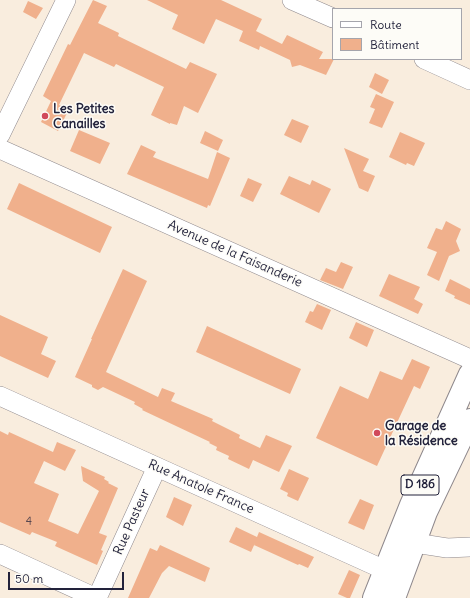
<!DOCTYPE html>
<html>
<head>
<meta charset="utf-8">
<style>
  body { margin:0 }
  #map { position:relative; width:470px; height:598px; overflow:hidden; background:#f9edde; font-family:Delius,sans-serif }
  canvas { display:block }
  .legend { position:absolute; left:332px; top:8px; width:130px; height:52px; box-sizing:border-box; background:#fdfcf7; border:1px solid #a5a5ac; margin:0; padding:5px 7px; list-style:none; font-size:12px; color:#22223b }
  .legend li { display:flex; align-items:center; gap:8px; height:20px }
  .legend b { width:20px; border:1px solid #a5a5ac }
  .scale { position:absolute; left:8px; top:572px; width:116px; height:18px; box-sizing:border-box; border:2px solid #22223b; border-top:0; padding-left:5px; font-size:12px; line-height:14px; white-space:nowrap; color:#22223b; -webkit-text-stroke:3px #fdfcf7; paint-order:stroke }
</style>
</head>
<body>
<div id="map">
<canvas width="470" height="598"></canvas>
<ul class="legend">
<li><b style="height:5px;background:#fff"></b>Route</li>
<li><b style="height:11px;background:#f0b08c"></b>Bâtiment</li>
</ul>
<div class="scale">50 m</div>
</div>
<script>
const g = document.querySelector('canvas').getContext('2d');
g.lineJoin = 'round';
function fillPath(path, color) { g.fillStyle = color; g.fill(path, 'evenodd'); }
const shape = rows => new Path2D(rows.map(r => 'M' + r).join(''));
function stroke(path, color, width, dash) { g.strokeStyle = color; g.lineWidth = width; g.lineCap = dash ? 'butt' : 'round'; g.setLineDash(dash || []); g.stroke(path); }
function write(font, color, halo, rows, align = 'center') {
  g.font = font + ' Delius,sans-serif'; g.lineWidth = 3; g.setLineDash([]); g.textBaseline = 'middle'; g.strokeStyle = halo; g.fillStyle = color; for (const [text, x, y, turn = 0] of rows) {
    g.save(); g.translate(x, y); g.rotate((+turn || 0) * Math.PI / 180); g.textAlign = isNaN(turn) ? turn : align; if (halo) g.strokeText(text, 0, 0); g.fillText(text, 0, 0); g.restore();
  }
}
fillPath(shape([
  [93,0,107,6,98,23,119,33,118,36,186,69,190,62,217,74,198,113,184,106,177,125,170,123,170,124,151,115,164,87,116,64,114,67,84,53,59,105,69,109,58,131,41,122,51,101,43,96,68,44,70,45],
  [147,0,221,0,262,19,256,31,282,44,287,35,323,52,319,59,334,59,326,75,300,65,292,67,290,60,260,46,259,50,239,41,243,31,216,19,204,44,172,29,178,15],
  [28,1,43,8,36,19,23,12],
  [375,73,389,80,382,94,369,87],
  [376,94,394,102,382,128,369,123,375,109,370,107],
  [292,119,309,126,301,143,284,135],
  [79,130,110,143,100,164,70,151],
  [205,131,223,140,218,151,200,143],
  [400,132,425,143,414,166,407,163,406,165,389,157],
  [141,145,156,152,153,157,208,179,217,152,230,158,210,206,208,205,207,208,127,174],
  [344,148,369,159,363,171,375,176,368,192,359,188],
  [289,176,310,185,312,180,331,189,319,213,280,194],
  [248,178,262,184,253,202,240,196],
  [19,183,112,227,100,253,7,209],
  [446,221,461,229,456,241,460,251,449,256,439,281,427,275,437,252,427,248,436,228,442,230],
  [341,262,353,267,343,289,320,280,326,268,336,272],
  [123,269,147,281,106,372,158,397,162,388,175,393,171,401,213,419,212,421,240,435,239,438,260,448,266,435,292,446,279,472,253,460,249,469,228,459,229,456,216,450,217,447,209,443,210,442,142,410,143,409,134,404,135,402,103,387,98,390,92,387,92,385,75,377,92,339,91,339],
  [389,274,420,287,414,299,423,304,418,314,379,296],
  [450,279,470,289,470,305,454,298,455,296,445,291],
  [317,304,331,310,322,330,305,322,310,311,313,312],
  [0,315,48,337,41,354,56,361,48,378,0,356],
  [356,322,374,330,367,347,349,338],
  [207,326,301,369,290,394,196,352],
  [412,359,430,367,420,389,414,386,377,466,316,438,340,386,368,399,380,371,402,380],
  [0,431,8,435,9,432,53,452,57,442,76,450,65,471,44,461,34,483,59,494,48,521,78,534,99,491,83,481,81,466,105,477,104,479,109,482,108,483,118,488,99,533,107,536,101,550,103,551,97,565,55,546,57,542,32,532,30,535,0,522],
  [289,469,309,478,298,501,287,496,288,493,280,489],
  [174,497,192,505,183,526,166,517],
  [360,499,374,505,364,530,348,523],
  [236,527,257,537,259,532,314,557,308,568,299,564,298,565,254,545,255,543,251,552,229,542],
  [160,545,210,568,205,582,169,566,162,573,149,598,128,598,150,548,157,551],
  [349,570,360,575,350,598,347,598,338,594]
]), '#f0b08c');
const minor = shape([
  [292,0,333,18],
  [424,59,470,80],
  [0,135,66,0],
  [0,149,470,359],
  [0,396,398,576],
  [402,537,415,543,447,548,470,547],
  [0,554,96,598],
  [97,598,157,467]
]);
const major = shape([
  [374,598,411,505,470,374],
  [394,598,426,512,470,420]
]);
stroke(minor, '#8e888c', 20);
stroke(major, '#8e888c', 24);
stroke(minor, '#fff', 19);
stroke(major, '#fff', 22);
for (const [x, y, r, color] of [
  [45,116,4,"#d1495b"],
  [377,433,4,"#d1495b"]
]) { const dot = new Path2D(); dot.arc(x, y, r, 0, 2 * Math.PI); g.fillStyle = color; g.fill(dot); stroke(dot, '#fdfcf7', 1.5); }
write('11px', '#56464f', null, [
  ["4",29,522]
]);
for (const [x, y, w] of [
  [420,485,38]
]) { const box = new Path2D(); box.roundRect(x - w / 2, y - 10, w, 20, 3); g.fillStyle = '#fdfcf7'; g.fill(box); stroke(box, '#22223b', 1); }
write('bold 12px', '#22223b', null, [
  ["D 186",420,485]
]);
write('bold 13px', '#22223b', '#fdfcf7', [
  ["Les Petites",53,109],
  ["Canailles",53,124],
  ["Garage de",385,426],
  ["la Résidence",385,441]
], 'left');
write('13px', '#22223b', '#fdfcf7', [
  ["Avenue de la Faisanderie",235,254,24],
  ["Rue Anatole France",201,487,24],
  ["Rue Pasteur",132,522,-66]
]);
</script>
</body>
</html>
